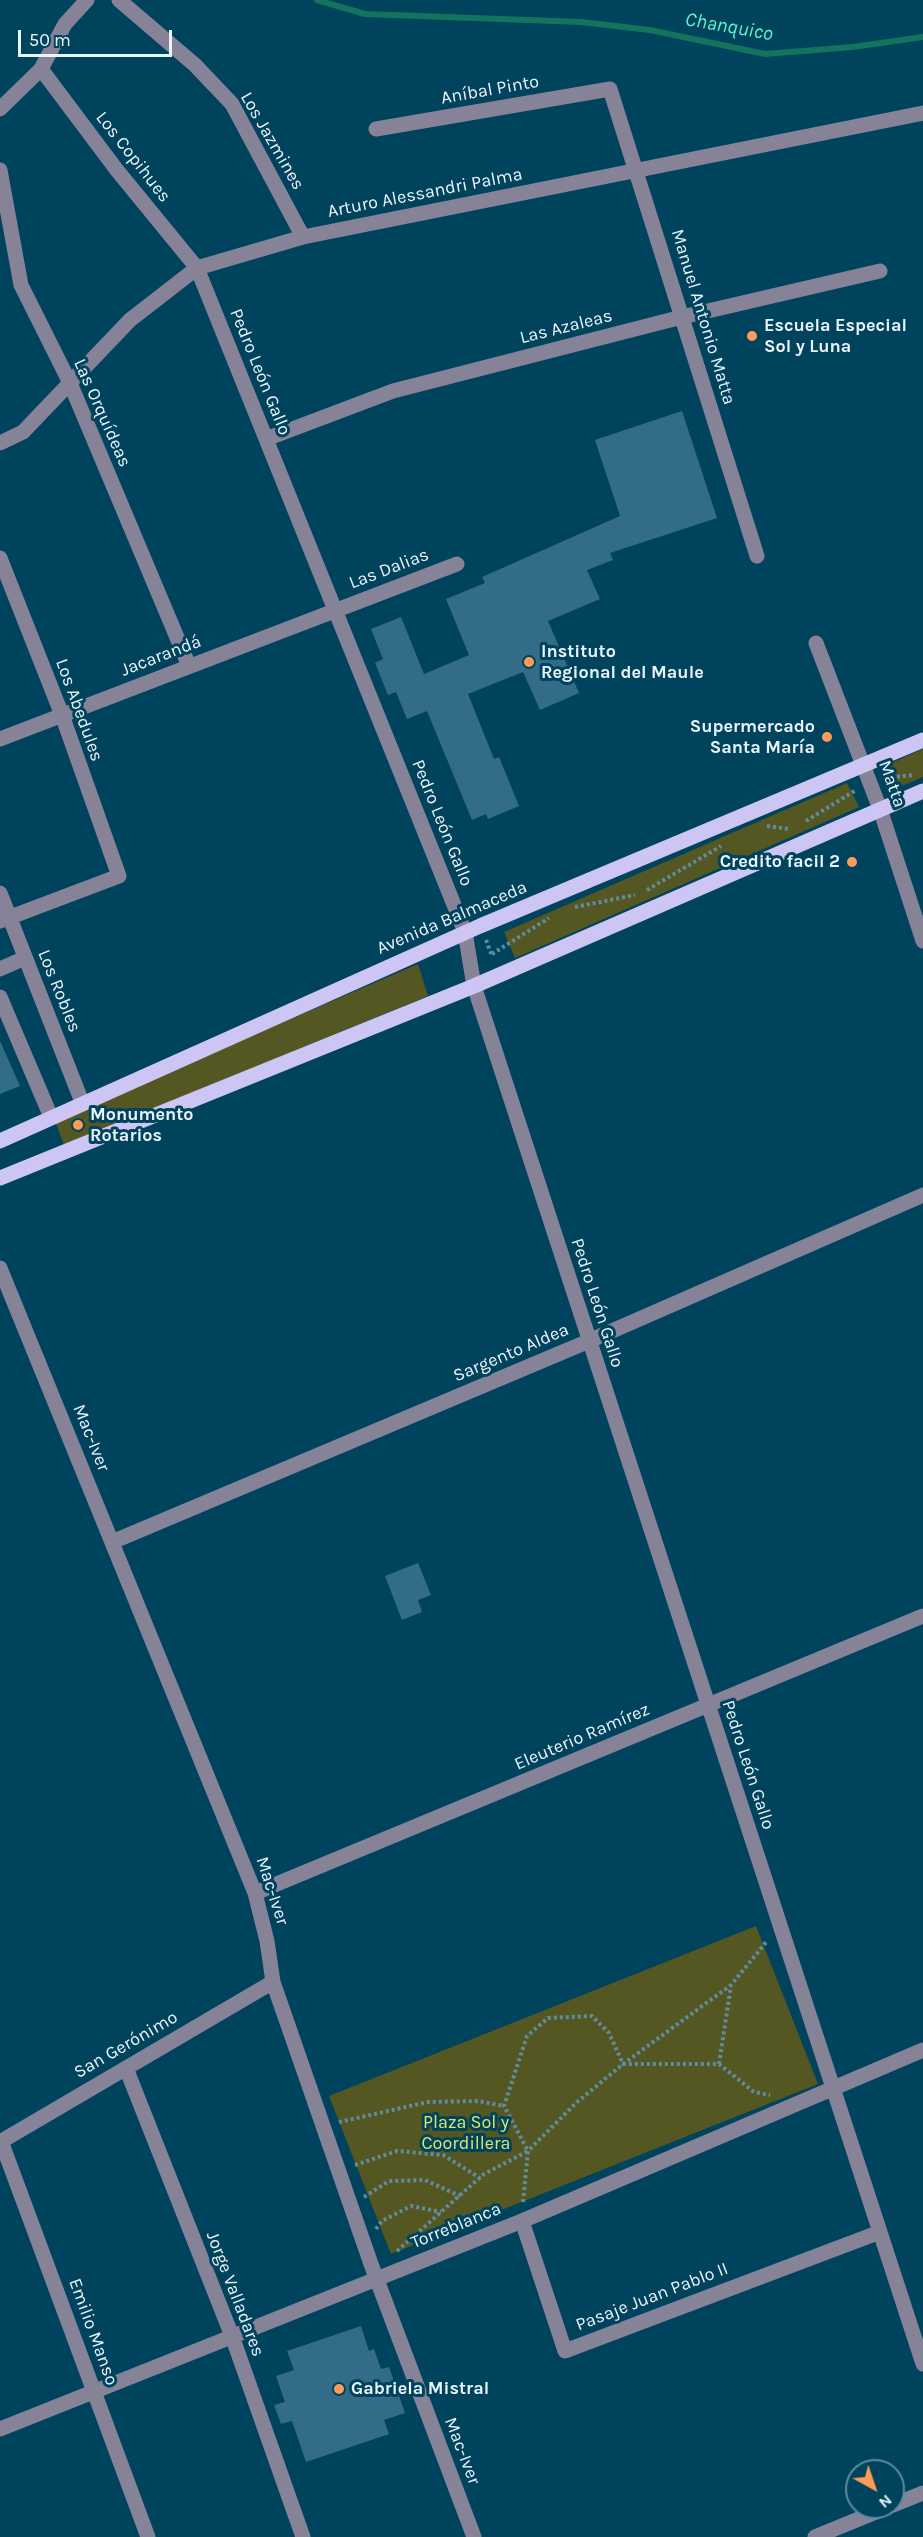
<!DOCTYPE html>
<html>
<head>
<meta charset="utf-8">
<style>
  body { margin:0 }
  #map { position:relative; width:923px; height:2537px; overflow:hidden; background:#00435d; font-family:Karla,sans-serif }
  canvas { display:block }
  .north { position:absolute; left:845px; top:2459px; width:60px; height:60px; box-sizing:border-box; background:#00435d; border:2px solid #5d8a9c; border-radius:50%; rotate:140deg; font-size:16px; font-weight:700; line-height:24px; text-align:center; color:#e9f4fb }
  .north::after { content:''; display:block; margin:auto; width:21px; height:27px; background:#fe9b59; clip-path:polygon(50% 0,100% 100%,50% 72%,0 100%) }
  .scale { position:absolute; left:18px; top:30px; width:154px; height:27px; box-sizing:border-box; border:3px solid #e9f4fb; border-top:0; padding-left:8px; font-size:18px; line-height:21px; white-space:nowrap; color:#e9f4fb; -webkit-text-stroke:4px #00435d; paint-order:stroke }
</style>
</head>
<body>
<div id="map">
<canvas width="923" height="2537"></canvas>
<div class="north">N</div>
<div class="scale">50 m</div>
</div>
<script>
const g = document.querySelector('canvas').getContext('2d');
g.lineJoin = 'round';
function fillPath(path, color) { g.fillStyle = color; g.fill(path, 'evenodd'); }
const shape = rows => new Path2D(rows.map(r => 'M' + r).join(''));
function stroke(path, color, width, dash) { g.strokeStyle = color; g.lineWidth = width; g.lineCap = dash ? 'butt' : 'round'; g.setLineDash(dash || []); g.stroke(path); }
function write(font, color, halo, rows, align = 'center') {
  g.font = font + ' Karla,sans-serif'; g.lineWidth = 6; g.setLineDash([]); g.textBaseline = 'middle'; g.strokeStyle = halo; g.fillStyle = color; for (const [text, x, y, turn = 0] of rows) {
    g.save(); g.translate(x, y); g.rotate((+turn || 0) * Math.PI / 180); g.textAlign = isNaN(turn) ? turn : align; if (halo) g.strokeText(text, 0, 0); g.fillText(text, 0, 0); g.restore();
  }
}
fillPath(shape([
  [923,749,923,777,897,788,887,765],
  [847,783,859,807,515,958,504,932],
  [418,964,428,996,64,1145,55,1121],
  [756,1926,818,2084,391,2254,329,2096]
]), '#545721');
stroke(shape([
  [317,0,365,14,581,22,650,30,765,54,853,47,923,37]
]), '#14735d', 6);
fillPath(shape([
  [682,411,717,518,610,553,613,560,587,570,600,599,548,621,579,693,540,710,523,672,468,694,494,759,499,757,519,806,488,819,486,814,472,820,427,711,407,719,396,692,388,695,375,663,383,659,371,629,401,617,424,674,469,655,446,599,485,583,482,577,620,516,595,440],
  [0,1041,20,1086,0,1094],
  [418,1563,431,1595,418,1600,422,1612,402,1620,385,1576],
  [361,2326,369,2351,374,2349,381,2369,389,2367,405,2413,384,2420,389,2434,306,2462,292,2421,281,2424,274,2405,285,2402,276,2376,294,2370,287,2351]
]), '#336c88');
stroke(shape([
  [885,778,913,775],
  [806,821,856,790],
  [767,826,789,829],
  [647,890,721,846],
  [575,907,635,895],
  [486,940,492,956],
  [492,954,549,918],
  [719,2064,731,1985,767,1941],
  [339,2122,428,2102,478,2101,504,2106],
  [355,2165,397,2151,443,2155,480,2178],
  [364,2197,389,2181,425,2180,460,2196],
  [523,2202,528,2151,576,2103,623,2064,719,2064,754,2092,770,2095],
  [376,2229,382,2221,411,2206,441,2212],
  [397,2251,484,2174,528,2151,504,2106,527,2036,548,2018,592,2016,609,2033,623,2064,731,1985]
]), '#608c9e', 4, [3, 3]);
stroke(shape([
  [119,0,195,65,232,104,303,237],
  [41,69,116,169,197,268,465,932,474,986,923,2364],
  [0,109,41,69,65,24,87,0],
  [376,129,610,89,757,556],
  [0,170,21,285,70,383,189,666],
  [266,439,393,391,682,317,880,271],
  [0,443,23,432,130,320,197,268,303,237,923,113],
  [0,558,62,715,119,876,0,921],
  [816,643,880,809,923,941],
  [0,739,457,564],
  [0,893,82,1102],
  [0,969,25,958],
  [0,997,51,1117],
  [0,1268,255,1893,267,1941,273,1982,371,2264,474,2537],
  [112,1542,589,1341,923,1195],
  [255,1893,923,1616],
  [126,2068,232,2336,303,2537],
  [1,2141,148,2537],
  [0,2142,273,1982],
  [522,2221,565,2351,880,2232],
  [0,2429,522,2221,923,2050],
  [893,2505,923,2493],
  [815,2537,888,2507]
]), '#868298', 15);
stroke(shape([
  [0,1141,480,926,923,740],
  [0,1178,474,986,923,791]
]), '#cdc6f4', 15);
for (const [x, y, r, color] of [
  [752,336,6,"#fe9b59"],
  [529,662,6,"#fe9b59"],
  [827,737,6,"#fe9b59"],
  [852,862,6,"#fe9b59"],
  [78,1125,6,"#fe9b59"],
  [339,2389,6,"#fe9b59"]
]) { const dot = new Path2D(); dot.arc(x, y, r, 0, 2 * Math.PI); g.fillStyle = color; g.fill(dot); stroke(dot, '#00435d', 2); }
write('18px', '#e9f4fb', '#00435d', [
  ["Aníbal Pinto",490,90,-10],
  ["Los Jazmines",272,141,60],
  ["Los Copihues",133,157,52],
  ["Arturo Alessandri Palma",425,193,-11],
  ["Manuel Antonio Matta",703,317,73],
  ["Las Azaleas",566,327,-14],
  ["Pedro León Gallo",260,372,68],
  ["Las Orquídeas",102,413,66],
  ["Las Dalias",389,569,-21],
  ["Jacarandá",161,656,-21],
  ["Los Abedules",79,710,70],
  ["Matta",892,784,70],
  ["Pedro León Gallo",442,823,68],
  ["Avenida Balmaceda",452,918,-23],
  ["Los Robles",59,991,68],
  ["Pedro León Gallo",597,1303,72],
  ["Sargento Aldea",511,1353,-23],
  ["Mac-Iver",91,1438,68],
  ["Eleuterio Ramírez",582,1737,-23],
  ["Pedro León Gallo",748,1765,72],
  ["Mac-Iver",272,1891,72],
  ["San Gerónimo",126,2045,-30],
  ["Torreblanca",456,2226,-22],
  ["Jorge Valladares",235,2294,69],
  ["Pasaje Juan Pablo II",652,2297,-21],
  ["Emilio Manso",93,2332,70],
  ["Mac-Iver",462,2451,69]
]);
write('bold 18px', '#e9f4fb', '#00435d', [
  ["Escuela Especial",764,326],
  ["Sol y Luna",764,347],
  ["Instituto",541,652],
  ["Regional del Maule",541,673],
  ["Supermercado",815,727,"right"],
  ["Santa María",815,748,"right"],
  ["Credito facil 2",840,862,"right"],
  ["Monumento",90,1115],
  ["Rotarios",90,1136],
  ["Gabriela Mistral",351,2389]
], 'left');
write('18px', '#dde66f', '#00435d', [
  ["Plaza Sol y",466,2123],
  ["Coordillera",466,2144]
]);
write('italic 20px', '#59f5cd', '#00435d', [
  ["Chanquico",729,27,10]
]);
</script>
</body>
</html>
